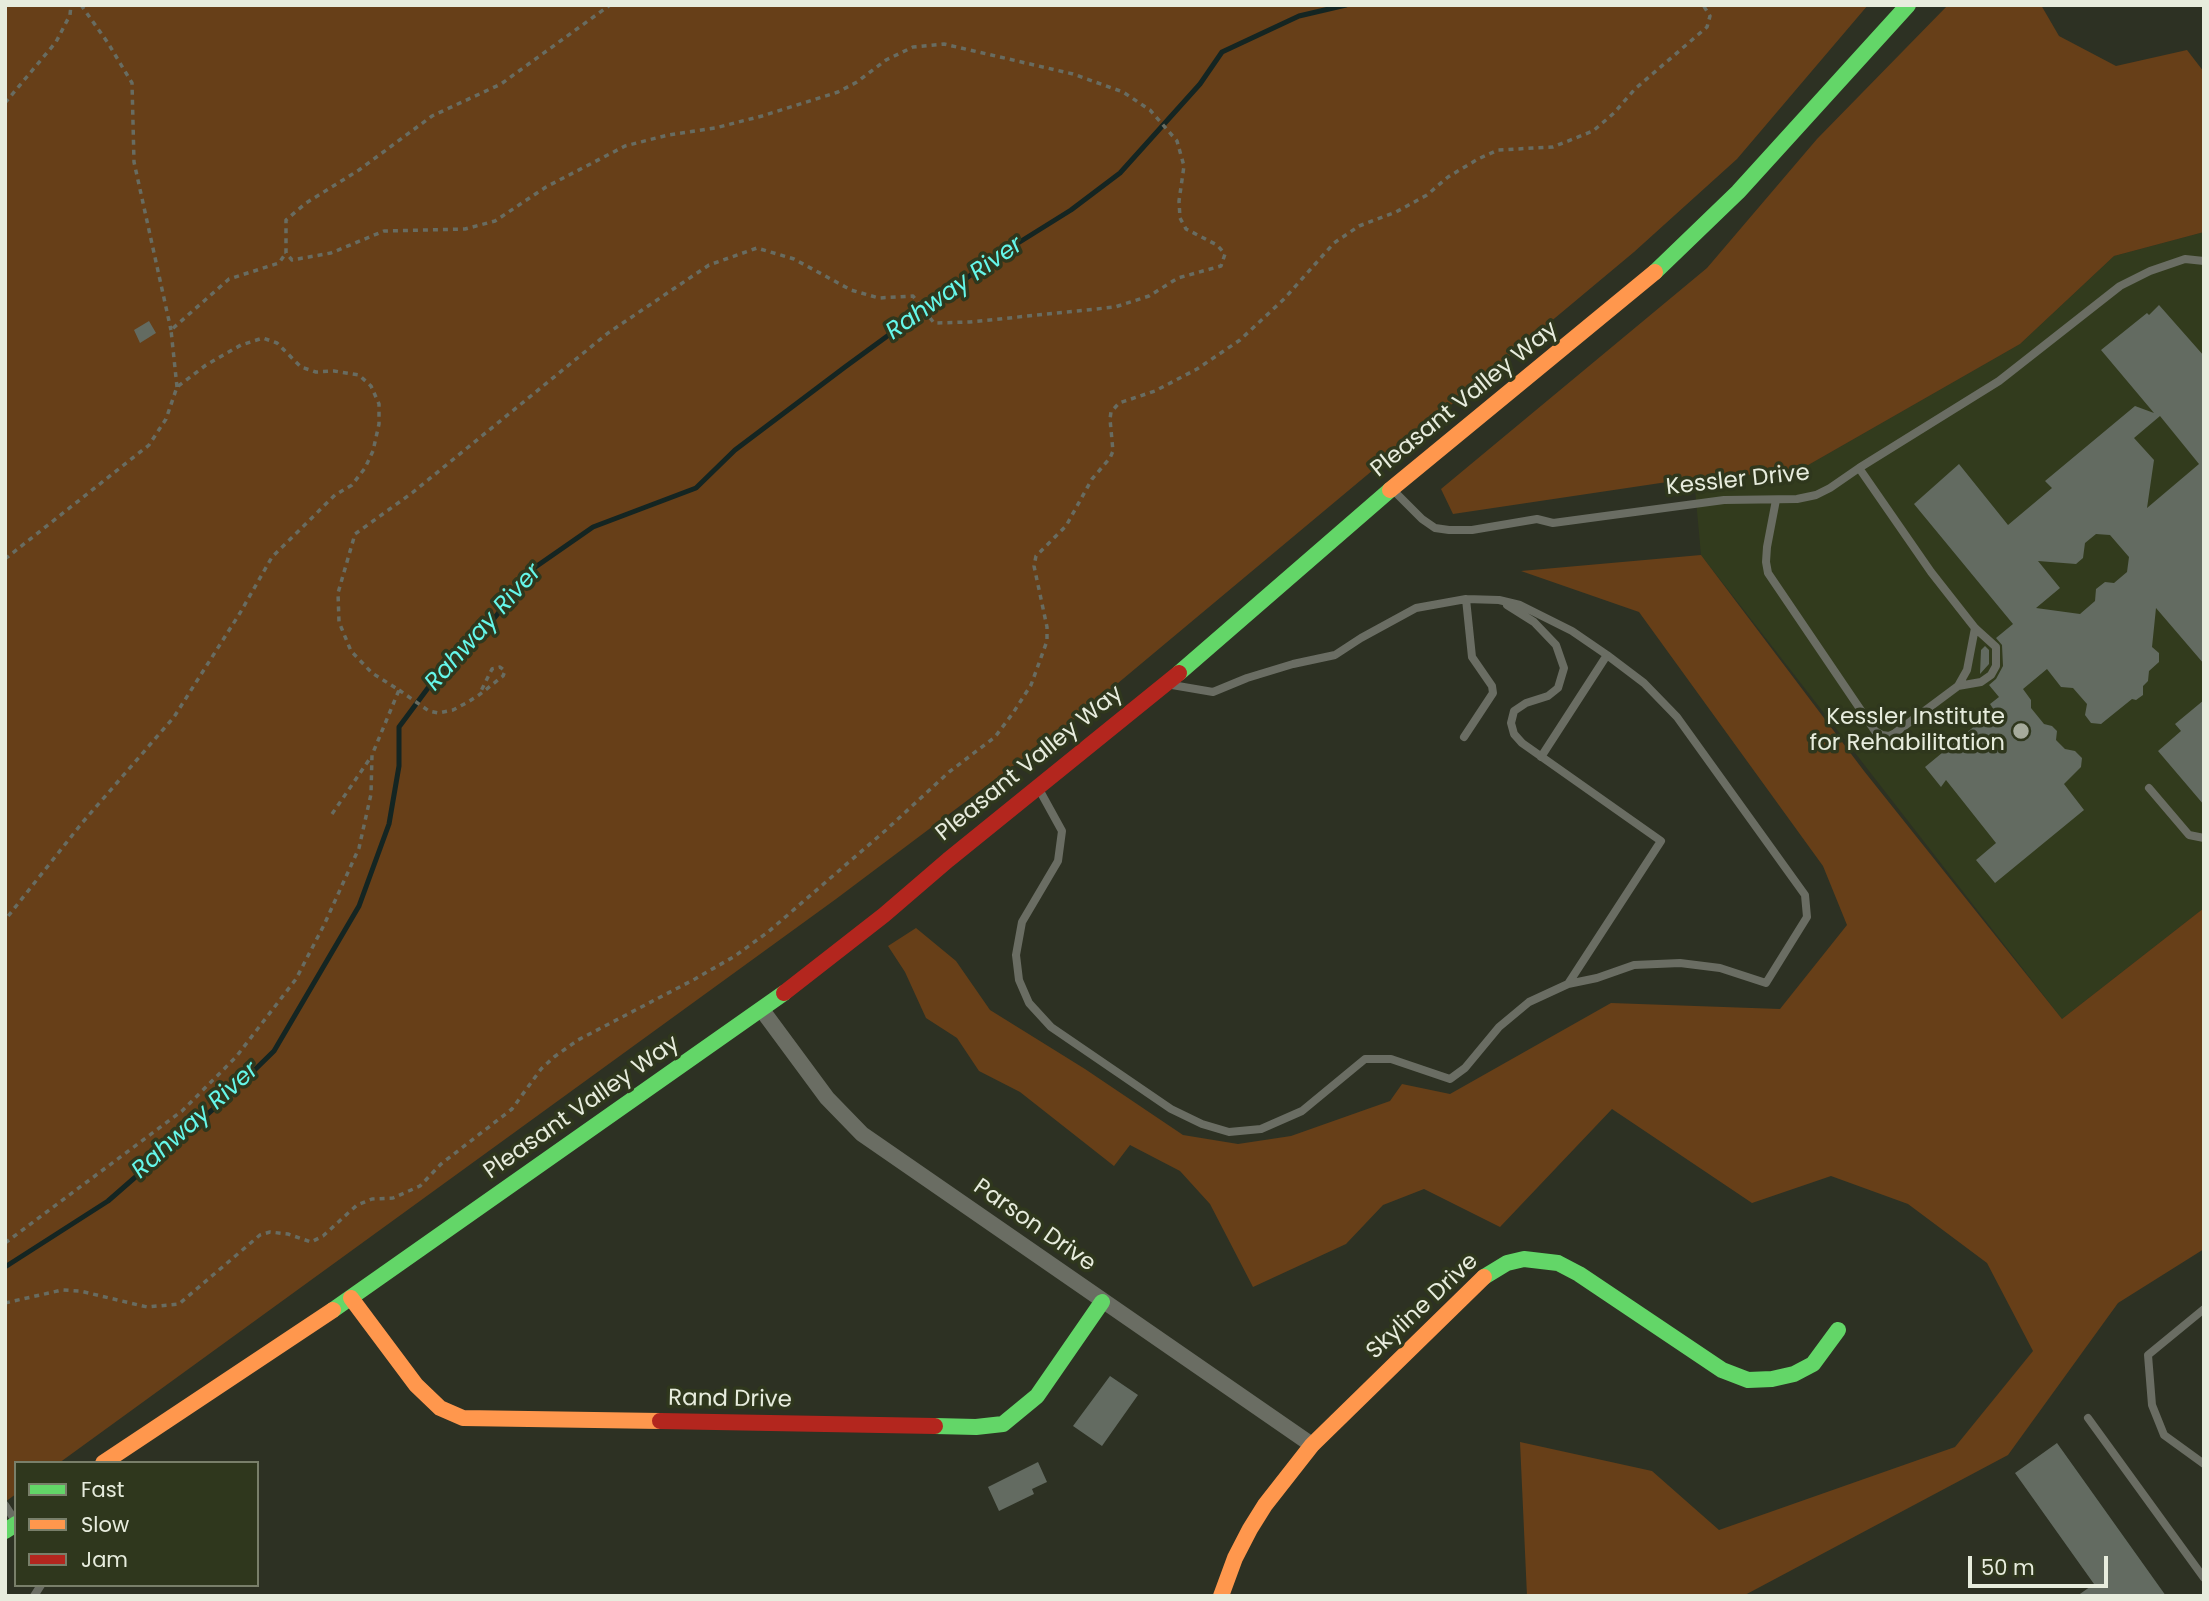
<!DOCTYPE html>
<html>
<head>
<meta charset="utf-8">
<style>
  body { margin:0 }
  #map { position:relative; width:2209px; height:1601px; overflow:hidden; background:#2d3123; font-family:Poppins,sans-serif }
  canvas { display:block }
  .frame { position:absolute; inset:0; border:7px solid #e7ecdd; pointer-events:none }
  .legend { position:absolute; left:14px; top:1461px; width:245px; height:126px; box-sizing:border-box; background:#2f371d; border:2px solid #797f6a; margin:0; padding:9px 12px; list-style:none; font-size:21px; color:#e7ecdd }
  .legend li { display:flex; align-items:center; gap:14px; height:35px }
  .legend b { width:35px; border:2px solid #797f6a }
  .scale { position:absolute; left:1968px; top:1556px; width:140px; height:32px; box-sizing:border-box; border:4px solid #e7ecdd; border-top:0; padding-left:9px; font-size:21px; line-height:24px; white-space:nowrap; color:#e7ecdd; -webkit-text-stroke:5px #2f371d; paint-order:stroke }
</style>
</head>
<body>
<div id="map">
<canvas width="2209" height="1601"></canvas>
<div class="frame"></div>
<ul class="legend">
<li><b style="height:9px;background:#63d668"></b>Fast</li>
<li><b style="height:9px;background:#ff974d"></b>Slow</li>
<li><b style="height:9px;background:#b3261e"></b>Jam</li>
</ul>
<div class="scale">50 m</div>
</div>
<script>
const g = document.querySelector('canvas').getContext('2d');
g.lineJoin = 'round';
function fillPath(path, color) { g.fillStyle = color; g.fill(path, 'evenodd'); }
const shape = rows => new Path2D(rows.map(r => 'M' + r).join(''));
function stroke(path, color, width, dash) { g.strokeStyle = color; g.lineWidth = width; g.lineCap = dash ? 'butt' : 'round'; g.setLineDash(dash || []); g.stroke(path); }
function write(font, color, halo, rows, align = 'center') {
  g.font = font + ' Poppins,sans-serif'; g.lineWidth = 7; g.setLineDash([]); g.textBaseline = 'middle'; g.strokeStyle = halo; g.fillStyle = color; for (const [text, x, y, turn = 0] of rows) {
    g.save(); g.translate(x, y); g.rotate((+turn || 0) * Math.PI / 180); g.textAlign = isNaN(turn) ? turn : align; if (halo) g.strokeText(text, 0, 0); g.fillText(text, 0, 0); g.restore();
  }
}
fillPath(shape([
  [2204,232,2204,908,2062,1019,1701,555,1694,478,1796,472,2020,344,2114,256]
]), '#323b1d');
fillPath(shape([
  [5,5,1868,5,1737,159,1634,252,1069,724,836,899,59,1463,16,1463,16,1494,5,1502],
  [1948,5,2041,5,2059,36,2116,66,2187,50,2204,72,2204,232,2114,256,2020,344,1796,472,1694,478,1453,514,1441,489,1707,268,1817,139],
  [1701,555,1864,771,2062,1019,2204,908,2204,1249,2118,1303,2008,1455,1743,1596,1527,1596,1520,1442,1652,1471,1719,1530,1955,1447,2033,1351,1987,1263,1908,1204,1831,1176,1752,1203,1612,1109,1500,1227,1424,1189,1383,1205,1346,1244,1253,1287,1210,1204,1180,1171,1130,1145,1114,1166,1020,1092,979,1071,957,1038,926,1018,905,972,888,946,916,928,956,961,990,1010,1085,1069,1183,1135,1238,1144,1291,1136,1390,1101,1402,1084,1450,1094,1611,1003,1780,1009,1847,925,1823,866,1639,612,1521,571]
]), '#673f18');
stroke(shape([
  [5,1267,108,1201,227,1097,274,1051,359,906,389,824,399,766,399,727,428,688,477,640,534,568,593,527,696,488,735,450,845,367,994,258,1071,210,1120,173,1200,84,1222,52,1299,16,1346,5]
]), '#142522', 5);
fillPath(shape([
  [2159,305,2204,356,2204,664,2156,608,2152,647,2159,653,2159,662,2149,671,2148,681,2143,686,2143,695,2136,700,2132,699,2101,724,2091,723,2085,715,2087,704,2073,688,2061,687,2047,669,2023,689,2031,700,2031,708,2044,724,2052,726,2057,731,2056,740,2065,749,2075,751,2082,758,2081,767,2064,784,2084,810,1995,883,1976,860,1996,843,1946,780,1941,787,1925,767,1994,710,1990,704,1999,697,1989,685,1996,679,2003,666,2002,645,1996,638,2013,624,1914,504,1959,464,2008,525,2052,488,2045,481,2135,406,2154,413,2101,350,2147,313,2149,315],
  [2160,416,2199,464,2147,508,2154,460,2134,438],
  [2096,534,2110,535,2129,557,2127,572,2114,583,2105,582,2096,589,2095,601,2080,614,2036,608,2060,588,2038,561,2076,564,2083,558,2085,543],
  [149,321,156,333,140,343,134,330],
  [1985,646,1989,650,1989,664,1980,674,1981,650],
  [2204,700,2204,805,2158,751,2181,731,2175,724],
  [1110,1376,1138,1395,1102,1446,1073,1426],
  [2057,1443,2166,1596,2077,1596,2094,1584,2015,1473],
  [1038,1462,1047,1482,1032,1489,1034,1494,999,1511,988,1487]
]), '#636b61');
stroke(shape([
  [81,5,108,43,132,83,134,162,171,330],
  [5,103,56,42,70,15,71,5],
  [177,387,171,330,229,279,279,263,286,253],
  [5,559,149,445,166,419,177,387,206,365,241,345,263,338,277,343,301,367,316,372,334,371,359,375,371,386,379,404,379,424,373,451,365,468,352,485,335,495,272,557,240,613,174,717,82,823,5,920],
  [399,690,429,711,438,713,453,710,468,702,479,695,503,676,505,671,500,667,492,669,479,695],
  [332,814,371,757],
  [5,1243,182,1111,236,1057,296,979,324,925,359,848,371,794,372,755,399,690,372,673,351,651,339,622,338,593,355,534,412,493,608,333,709,265,757,248,794,259,851,290,879,298,913,296,934,323,970,322,1115,307,1149,296,1178,278,1221,266,1225,254,1217,245,1186,229,1180,218,1179,201,1184,166,1177,141,1150,110,1123,92,1073,74,944,44,913,47,886,60,857,82,838,92,762,116,715,128,668,135,625,146,546,187,495,221,465,229,384,231,331,253,292,260,286,253,286,220,306,203,359,170,432,116,501,84,610,5],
  [5,1303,62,1290,80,1291,147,1307,179,1304,260,1235,270,1232,288,1234,311,1242,323,1236,357,1205,372,1199,393,1198,420,1186,441,1164,512,1109,541,1069,554,1057,578,1040,695,979,735,956,768,932,886,830,949,772,995,737,1013,713,1031,685,1047,641,1047,627,1034,566,1036,556,1066,526,1092,479,1110,458,1113,451,1110,419,1111,412,1119,403,1155,391,1197,369,1240,340,1284,299,1334,243,1359,226,1396,212,1427,195,1448,177,1478,159,1498,150,1553,147,1593,131,1614,113,1635,89,1707,27,1710,16,1703,5]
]), '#686c61', 3.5, [5, 5]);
stroke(shape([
  [1859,468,1931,572,1975,628,1996,647,1996,666,1991,675,1981,682,1958,686],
  [1393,490,1422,519,1435,528,1449,530,1472,530,1537,519,1553,523,1724,500,1797,499,1816,495,1830,488,1859,468,1999,381,2120,286,2150,271,2185,259,2204,261],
  [1776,500,1767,547,1766,562,1768,573,1875,731,1882,735,1889,736,1895,733,1958,686,1967,670,1975,628],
  [1507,605,1534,622,1556,645,1564,668,1558,688,1548,696,1526,703,1514,711,1511,723,1514,734,1522,743,1661,841,1568,984],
  [1464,737,1493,693,1492,686,1472,657,1466,599],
  [1541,757,1607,655],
  [2149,788,2189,835,2204,838],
  [1040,791,1062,831,1058,861,1022,922,1016,955,1019,980,1029,1003,1051,1027,1171,1109,1202,1124,1229,1132,1261,1129,1302,1111,1365,1059,1391,1059,1450,1079,1465,1068,1499,1027,1529,1002,1568,984,1597,978,1634,965,1680,963,1720,968,1766,983,1807,917,1805,895,1677,717,1644,683,1607,655,1572,631,1520,605,1499,600,1466,599,1416,608,1361,638,1335,655,1293,664,1247,678,1213,692,1172,685],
  [2204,1309,2148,1355,2152,1405,2164,1435,2204,1464],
  [2088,1418,2204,1578],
  [5,1505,16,1522],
  [34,1596,41,1585]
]), '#6a6d63', 8);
stroke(shape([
  [762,1010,827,1098,862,1134,1312,1445]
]), '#6a6d63', 16);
stroke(shape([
  [1655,272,1738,192,1908,5],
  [1179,673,1390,490],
  [1484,1277,1507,1263,1524,1259,1558,1263,1579,1274,1722,1370,1748,1380,1772,1379,1794,1374,1813,1364,1838,1330],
  [333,1310,784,993],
  [935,1426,976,1427,1003,1424,1037,1396,1102,1302],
  [5,1531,16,1524]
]), '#63d668', 16);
stroke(shape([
  [1390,490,1655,272],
  [351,1298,416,1385,440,1408,463,1418,660,1421],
  [103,1463,333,1310],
  [1221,1596,1235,1558,1250,1529,1265,1505,1312,1445,1484,1277]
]), '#ff974d', 16);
stroke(shape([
  [784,993,884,915,948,860,1179,673],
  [660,1421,935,1426]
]), '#b3261e', 16);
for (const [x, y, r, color] of [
  [2021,731,9,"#a6ab9c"]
]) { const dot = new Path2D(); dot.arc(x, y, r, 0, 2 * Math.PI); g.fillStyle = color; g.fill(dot); stroke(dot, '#2f371d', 2.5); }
write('23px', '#e7ecdd', '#2f371d', [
  ["Pleasant Valley Way",1465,400,-39],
  ["Kessler Drive",1738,481,-6],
  ["Pleasant Valley Way",1030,764,-39],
  ["Pleasant Valley Way",582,1108,-35],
  ["Parson Drive",1034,1226,35],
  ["Skyline Drive",1423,1307,-43],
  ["Rand Drive",730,1400,1]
]);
write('23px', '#e7ecdd', '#2f371d', [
  ["Kessler Institute",2005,718],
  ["for Rehabilitation",2005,744]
], 'right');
write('italic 24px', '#65f7ea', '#2f371d', [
  ["Rahway River",955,289,-35],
  ["Rahway River",484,628,-48],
  ["Rahway River",196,1121,-42]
]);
</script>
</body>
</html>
